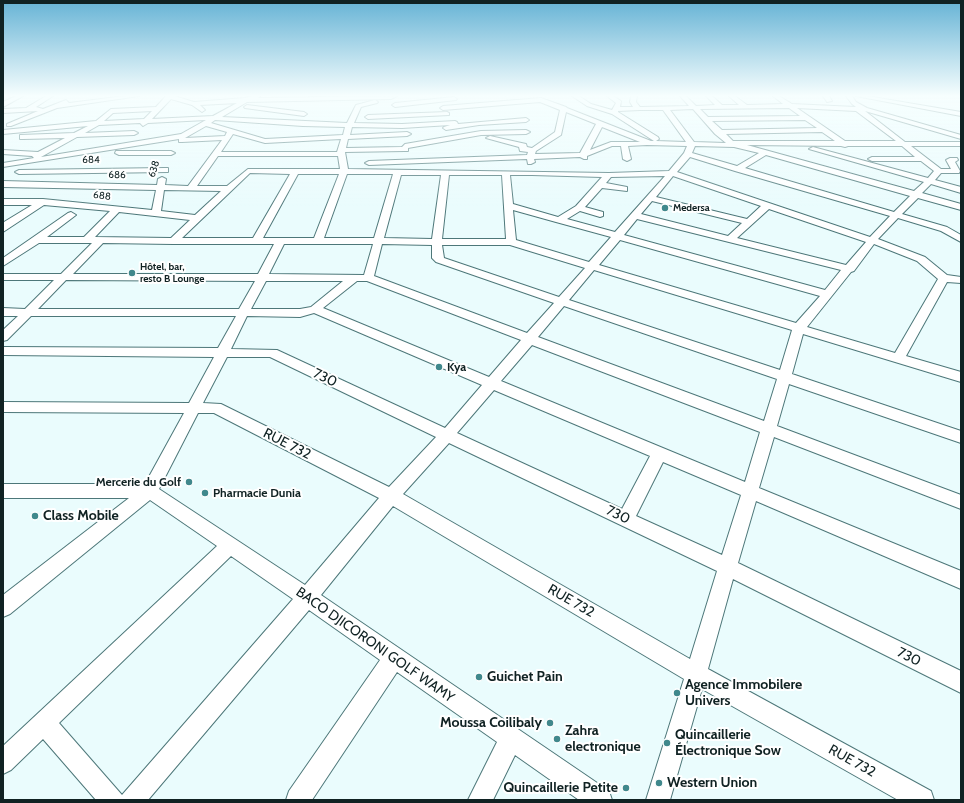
<!DOCTYPE html>
<html>
<head>
<meta charset="utf-8">
<style>
  body { margin:0 }
  #map { position:relative; width:964px; height:803px; overflow:hidden; background:#eafcfd; font-family:Cabin,sans-serif }
  canvas { display:block }
  .frame { position:absolute; inset:0; border:4px solid #102223; pointer-events:none }
</style>
</head>
<body>
<div id="map">
<canvas width="964" height="803"></canvas>
<div class="frame"></div>
</div>
<script>
const g = document.querySelector('canvas').getContext('2d');
g.lineJoin = 'round';
const shape = rows => new Path2D(rows.map(r => 'M' + r).join(''));
function stroke(path, color, width, dash) { g.strokeStyle = color; g.lineWidth = width; g.lineCap = dash ? 'butt' : 'round'; g.setLineDash(dash || []); g.stroke(path); }
function fillPath(path, color) { g.fillStyle = color; g.fill(path, 'evenodd'); }
function write(font, color, halo, rows, align = 'center') {
  g.font = font + ' Cabin,sans-serif'; g.lineWidth = 4; g.setLineDash([]); g.textBaseline = 'middle'; g.strokeStyle = halo; g.fillStyle = color; for (const [text, x, y, turn = 0] of rows) {
    g.save(); g.translate(x, y); g.rotate((+turn || 0) * Math.PI / 180); g.textAlign = isNaN(turn) ? turn : align; if (halo) g.strokeText(text, 0, 0); g.fillText(text, 0, 0); g.restore();
  }
}
const minor = shape([
  [16,96,23,96,3,107,3,102,16,96],
  [46,96,53,96,36,107,43,109,66,100,69,103,125,96,139,96,57,108,11,126,7,126,7,124,38,111,3,113,3,109,26,108,46,96],
  [166,96,174,96,194,102,245,98,252,96,260,96,258,98,397,96,391,99,247,102,222,117,347,123,356,105,375,100,378,102,377,103,361,107,354,123,402,124,455,121,457,122,458,124,526,118,529,120,526,122,479,125,446,130,443,128,444,127,450,125,402,128,352,127,350,135,407,132,411,134,407,136,348,139,346,148,402,147,405,144,481,131,526,130,530,132,526,134,481,135,408,148,408,151,405,151,345,152,348,169,609,173,669,171,684,153,687,146,647,145,628,146,631,159,627,161,623,159,621,146,612,146,587,156,587,159,584,159,580,157,534,159,535,162,531,164,528,164,527,159,369,165,365,163,369,161,527,155,528,152,520,151,519,147,486,138,490,136,526,144,527,147,532,148,555,132,560,110,540,102,443,110,440,108,443,106,541,98,566,107,567,108,651,141,654,141,612,114,587,106,572,96,579,96,591,104,612,110,616,103,607,96,613,96,621,101,620,107,633,107,630,102,631,96,637,96,636,102,640,107,689,106,680,96,686,96,696,106,715,105,706,96,712,96,722,105,739,105,729,96,735,96,747,105,783,104,773,96,779,96,792,104,856,107,852,104,846,96,852,96,856,102,867,108,961,135,961,139,865,111,905,142,961,142,961,146,911,146,941,169,951,169,946,160,950,158,957,158,958,160,955,162,960,171,959,173,941,173,935,180,961,187,961,193,931,184,922,193,961,204,961,210,918,198,902,214,947,227,961,235,961,242,941,231,898,218,878,239,925,257,947,275,961,277,961,283,947,282,906,356,961,372,961,382,803,334,792,374,961,431,961,443,789,384,777,426,961,495,961,509,774,437,759,488,961,571,961,589,756,501,738,563,961,671,961,693,733,579,708,669,931,791,934,800,898,800,702,689,670,800,646,800,684,679,393,506,321,595,609,791,612,800,579,800,515,755,493,800,468,800,497,742,397,672,312,800,286,800,289,791,380,660,309,610,148,800,96,800,43,739,11,770,3,774,3,746,217,546,150,500,10,614,3,617,3,595,129,498,3,498,3,484,145,484,184,413,3,412,3,402,189,403,214,357,3,355,3,347,218,348,236,316,31,316,7,340,3,341,3,330,18,316,3,316,3,308,25,309,54,280,3,280,3,274,61,274,92,243,39,243,3,266,3,258,68,213,71,212,76,215,47,237,84,237,110,211,44,205,3,232,4,222,32,205,3,205,3,199,43,199,152,210,156,190,3,187,3,181,157,185,158,179,162,177,166,179,165,185,188,186,222,140,182,142,179,142,179,139,3,167,3,163,34,158,32,156,3,154,3,150,38,152,65,138,23,139,20,139,20,135,74,133,88,126,3,134,3,130,96,121,111,109,156,107,166,96],
  [171,99,192,105,202,112,205,110,200,105,237,103,213,116,152,119,171,99],
  [789,108,800,116,708,117,700,109,789,108],
  [797,108,856,111,896,141,845,141,797,108],
  [693,109,715,134,726,143,694,142,670,110,693,109],
  [640,110,663,110,686,142,656,141,659,139,658,137,618,112,618,111,640,110],
  [152,111,144,119,104,121,113,113,152,111],
  [566,112,596,124,580,153,535,154,536,151,561,135,566,112],
  [206,120,181,134,41,157,77,137,134,135,138,133,134,131,85,133,99,125,140,123,143,126,148,123,206,120],
  [215,120,303,126,345,127,343,135,265,139,211,123,215,120],
  [805,120,817,128,722,130,712,121,805,120],
  [206,126,227,132,225,136,185,138,206,126],
  [602,127,640,142,611,142,590,150,602,127],
  [822,132,835,141,733,141,726,134,822,132],
  [233,134,265,143,341,139,337,152,221,152,233,134],
  [747,145,841,146,845,147,848,146,902,146,915,157,872,157,868,159,872,161,921,161,934,171,928,178,813,147,809,149,924,182,914,191,747,145],
  [695,146,734,147,759,153,737,166,692,153,695,146],
  [766,155,910,196,894,212,745,168,766,155],
  [218,156,338,156,340,169,248,169,227,186,197,186,218,156],
  [690,157,735,171,890,216,870,237,677,172,690,157],
  [250,173,290,174,253,238,182,238,250,173],
  [298,174,339,174,314,238,263,238,298,174],
  [347,174,393,174,374,238,324,238,347,174],
  [401,175,441,175,432,239,384,238,401,175],
  [449,175,502,175,506,239,442,239,449,175],
  [510,175,532,175,602,177,576,206,558,217,513,204,510,175],
  [665,176,615,232,567,219,580,211,600,217,603,216,603,212,585,207,602,188,627,191,627,187,606,183,611,177,665,176],
  [673,176,761,206,747,219,656,197,673,176],
  [164,190,221,191,195,215,161,211,164,190],
  [652,201,742,223,728,236,641,214,652,201],
  [769,209,866,242,846,265,737,238,769,209],
  [513,210,556,222,611,237,589,262,516,240,513,210],
  [119,212,190,220,171,238,95,237,119,212],
  [637,219,841,270,825,290,624,235,637,219],
  [620,240,820,296,796,323,599,265,620,240],
  [103,243,173,244,274,244,258,274,73,274,103,243],
  [284,244,373,244,364,275,269,274,284,244],
  [382,244,432,245,432,258,436,262,554,303,527,333,374,276,382,244],
  [874,244,917,261,938,279,895,353,807,327,851,272,854,271,874,244],
  [442,245,510,245,585,268,559,297,444,258,442,245],
  [594,270,792,330,780,370,569,300,594,270],
  [66,280,255,281,239,309,38,309,66,280],
  [266,281,343,281,311,307,300,309,251,309,266,281],
  [357,281,367,281,521,340,489,377,323,308,357,281],
  [564,306,777,379,764,421,538,337,564,306],
  [314,313,482,385,445,428,277,350,231,349,247,316,300,317,314,313],
  [532,345,760,432,745,482,501,381,532,345],
  [227,357,270,357,436,437,389,487,221,404,203,403,227,357],
  [494,390,650,456,622,509,457,433,494,390],
  [198,413,214,413,379,498,305,585,159,489,198,413],
  [449,443,717,571,690,659,403,494,449,443],
  [663,462,741,495,722,555,636,516,663,462],
  [231,556,293,599,122,795,59,723,231,556],
  [823,96,829,96,832,101,827,102,823,96],
  [856,96,867,96,961,112,961,116,856,96],
  [454,97,457,99,456,100,395,107,392,105,395,103,454,97],
  [247,105,304,112,307,114,304,116,245,108,244,107,247,105],
  [447,112,449,113,449,115,368,119,365,117,368,115,447,112],
  [116,151,171,151,175,153,171,155,119,155,115,153,116,151],
  [165,168,168,168,168,172,19,174,15,172,19,170,165,168]
]);
stroke(minor, '#4d7779', 2);
fillPath(minor, '#fff');
const sky = g.createLinearGradient(0, 0, 0, 208);
sky.addColorStop(0, '#66b3d5');
sky.addColorStop(0.46, '#f6fefe');
sky.addColorStop(1, '#f6fefe00');
g.fillStyle = sky;
g.fillRect(0, 0, 964, 208);
for (const [x, y, r, color] of [
  [665,208,4,"#40888c"],
  [132,273,4,"#40888c"],
  [439,367,4,"#40888c"],
  [189,482,4,"#40888c"],
  [205,493,4,"#40888c"],
  [35,516,4,"#40888c"],
  [479,677,4,"#40888c"],
  [677,693,4,"#40888c"],
  [550,723,4,"#40888c"],
  [557,739,4,"#40888c"],
  [667,743,4,"#40888c"],
  [659,783,4,"#40888c"],
  [626,788,4,"#40888c"]
]) { const dot = new Path2D(); dot.arc(x, y, r, 0, 2 * Math.PI); g.fillStyle = color; g.fill(dot); stroke(dot, '#fff', 1.5); }
write('10px', '#102223', '#fff', [
  ["684",91,160,-1],
  ["638",154,169,-72],
  ["686",117,175,1],
  ["688",102,196,7]
]);
write('bold 10px', '#102223', '#fff', [
  ["Medersa",673,208],
  ["Hôtel, bar,",140,267],
  ["resto B Lounge",140,279]
], 'left');
write('bold 12px', '#102223', '#fff', [
  ["Kya",447,367],
  ["Mercerie du Golf",181,482,"right"],
  ["Pharmacie Dunia",213,493]
], 'left');
write('14px', '#102223', '#fff', [
  ["730",325,378,25],
  ["RUE 732",287,444,27],
  ["730",618,515,25],
  ["RUE 732",571,601,30],
  ["BACO DJICORONI GOLF WAMY",375,645,35],
  ["730",909,657,26],
  ["RUE 732",852,761,29]
]);
write('bold 14px', '#102223', '#fff', [
  ["Class Mobile",43,516],
  ["Guichet Pain",487,677],
  ["Agence Immobilere",685,685],
  ["Univers",685,701],
  ["Moussa Coilibaly",542,723,"right"],
  ["Zahra",565,731],
  ["electronique",565,747],
  ["Quincaillerie",675,735],
  ["Électronique Sow",675,751],
  ["Western Union",667,783],
  ["Quincaillerie Petite",618,788,"right"]
], 'left');
</script>
</body>
</html>
